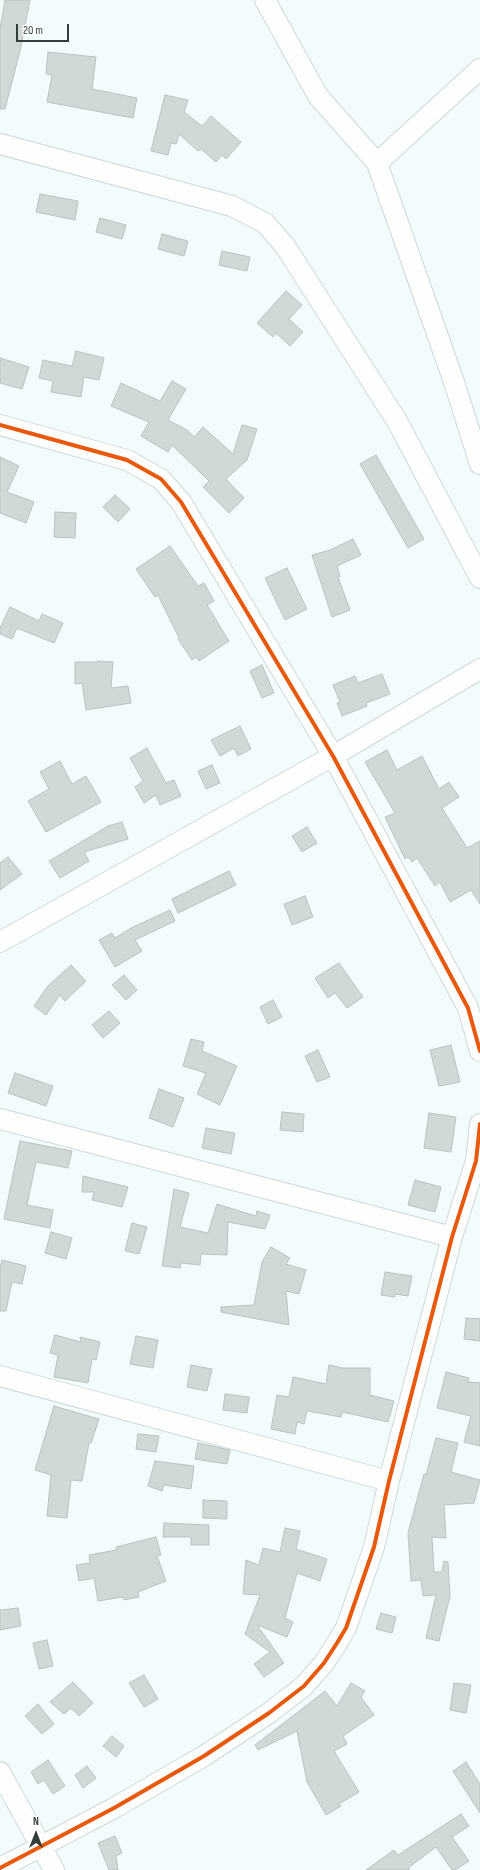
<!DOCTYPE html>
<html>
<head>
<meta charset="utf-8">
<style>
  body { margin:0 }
  #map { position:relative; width:480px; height:1870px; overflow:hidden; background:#f2fcfc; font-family:"Sofia Sans Condensed",sans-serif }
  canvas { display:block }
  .north { position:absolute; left:16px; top:1814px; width:40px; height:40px; -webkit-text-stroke:3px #fff; paint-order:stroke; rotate:0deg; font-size:11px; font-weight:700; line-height:16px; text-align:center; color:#333d3e }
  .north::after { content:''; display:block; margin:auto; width:14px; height:18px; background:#333d3e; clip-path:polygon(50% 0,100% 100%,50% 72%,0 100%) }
  .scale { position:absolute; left:16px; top:24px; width:53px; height:18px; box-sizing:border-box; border:2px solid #333d3e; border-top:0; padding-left:5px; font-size:12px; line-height:14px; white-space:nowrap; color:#333d3e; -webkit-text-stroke:3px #fff; paint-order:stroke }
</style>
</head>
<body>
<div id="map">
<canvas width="480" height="1870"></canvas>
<div class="north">N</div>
<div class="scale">20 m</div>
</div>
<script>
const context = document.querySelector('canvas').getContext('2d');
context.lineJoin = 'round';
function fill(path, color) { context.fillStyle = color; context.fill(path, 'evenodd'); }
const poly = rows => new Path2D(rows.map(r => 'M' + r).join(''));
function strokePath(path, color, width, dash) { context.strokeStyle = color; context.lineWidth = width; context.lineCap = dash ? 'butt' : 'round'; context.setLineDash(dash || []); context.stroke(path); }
const building = poly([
  [5,0,30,0,20,51,5,109,0,109,0,29,5,0],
  [48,52,96,57,92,89,137,98,133,118,47,102,52,75,46,74,48,52],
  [165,95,188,100,184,112,202,126,211,116,241,142,226,159,222,155,216,162,201,149,198,151,179,134,176,144,171,143,168,155,151,151,165,95],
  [40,194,78,201,75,220,36,212,40,194],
  [100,218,126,225,122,239,96,232,100,218],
  [162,234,188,241,184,256,158,249,162,234],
  [222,251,250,257,247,271,219,265,222,251],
  [286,291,302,305,289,319,303,332,290,346,276,333,273,337,257,323,286,291],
  [76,351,104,358,99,380,84,377,81,397,51,392,53,381,39,378,43,360,72,366,76,351],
  [0,358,29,367,22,389,0,383,0,358],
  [172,381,186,389,168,420,187,430,194,437,203,427,233,454,242,425,257,429,247,460,226,479,244,498,229,513,203,487,209,481,172,445,168,452,141,436,149,422,111,406,121,383,160,401,172,381],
  [376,455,424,539,408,548,360,464,376,455],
  [0,457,19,466,7,492,34,502,26,523,0,513,0,457],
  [115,495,130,509,118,522,103,507,115,495],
  [55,512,76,513,75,538,54,537,55,512],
  [353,539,361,555,337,566,340,576,338,577,350,610,332,617,312,555,330,550,353,539],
  [170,546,198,586,204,583,214,601,207,605,229,641,199,661,196,657,192,660,178,639,179,638,158,595,155,597,136,569,170,546],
  [287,568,307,609,285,620,265,578,287,568],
  [10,607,39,621,42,614,63,623,54,643,17,628,12,639,0,634,0,628,10,607],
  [98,661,113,662,111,688,128,686,131,703,86,710,82,683,75,684,75,662,98,662,98,661],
  [262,665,274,693,262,698,250,671,262,665],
  [382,674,390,694,366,703,367,706,342,716,337,703,340,702,333,685,355,676,358,683,382,674],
  [240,726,251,749,238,756,234,748,220,756,211,740,240,726],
  [147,748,166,783,174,780,181,796,160,805,156,795,144,803,135,787,143,781,130,758,147,748],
  [387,750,397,770,422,756,439,789,449,782,459,797,442,808,467,848,480,841,480,904,471,890,450,902,440,882,435,886,417,858,412,862,408,857,405,859,385,817,395,813,365,762,387,750],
  [60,761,72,784,86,776,101,802,46,832,28,801,49,789,40,772,60,761],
  [212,765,220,783,206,789,198,771,212,765],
  [122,822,128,839,84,852,89,861,60,878,49,861,108,826,122,822],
  [307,827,317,843,302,852,292,836,307,827],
  [8,857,22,874,0,890,0,863,8,857],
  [229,871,236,885,178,913,172,899,229,871],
  [305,896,313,917,292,925,284,904,305,896],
  [170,910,175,921,135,940,142,951,115,967,99,940,112,933,115,938,131,928,170,910],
  [339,963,363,997,347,1008,335,993,328,998,315,978,339,963],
  [71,965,86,981,65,1001,60,995,46,1015,34,1006,47,987,71,965],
  [124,975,137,990,126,1000,112,985,124,975],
  [273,1000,282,1017,268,1024,260,1007,273,1000],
  [109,1011,120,1023,103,1038,92,1025,109,1011],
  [191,1039,204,1042,202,1051,237,1066,220,1105,197,1094,206,1073,183,1066,191,1039],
  [451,1045,460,1082,439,1086,430,1050,451,1045],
  [318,1050,330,1077,317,1082,305,1056,318,1050],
  [15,1073,53,1086,46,1106,8,1093,15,1073],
  [159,1089,184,1098,173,1127,149,1118,159,1089],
  [282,1112,304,1114,303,1132,280,1130,282,1112],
  [429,1113,456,1117,451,1152,424,1148,429,1113],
  [206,1128,235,1133,231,1154,202,1148,206,1128],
  [20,1141,72,1151,68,1168,36,1162,27,1205,53,1210,50,1228,4,1219,20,1141],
  [83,1176,128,1187,122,1207,92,1200,94,1192,82,1192,83,1176],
  [415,1180,441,1187,435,1212,408,1205,415,1180],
  [174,1189,189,1193,180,1227,208,1233,217,1204,256,1216,257,1211,270,1215,265,1229,228,1222,227,1255,201,1254,200,1265,181,1263,180,1268,162,1266,174,1189],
  [132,1223,147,1227,139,1254,125,1251,132,1223],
  [51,1232,72,1238,66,1259,45,1253,51,1232],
  [271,1247,290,1258,286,1264,306,1270,299,1294,286,1291,289,1325,221,1312,221,1307,254,1305,262,1262,271,1247],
  [2,1260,26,1266,22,1284,12,1282,6,1311,0,1311,0,1268,2,1260],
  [385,1272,412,1276,408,1296,395,1294,395,1297,381,1295,385,1272],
  [466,1318,480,1319,480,1341,464,1339,466,1318],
  [55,1335,81,1342,80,1337,100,1342,96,1360,92,1359,88,1383,54,1377,58,1355,50,1353,55,1335],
  [136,1336,158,1340,153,1368,130,1364,136,1336],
  [191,1365,212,1369,207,1391,187,1387,191,1365],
  [329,1365,343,1368,370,1368,370,1395,394,1401,388,1422,342,1412,341,1417,307,1411,304,1424,297,1422,295,1434,271,1429,277,1395,289,1397,293,1377,326,1384,329,1365],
  [446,1372,469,1378,468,1382,480,1383,480,1446,464,1442,471,1416,437,1408,446,1372],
  [225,1394,249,1397,247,1413,223,1410,225,1394],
  [54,1406,99,1419,91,1443,89,1443,82,1481,71,1480,67,1518,47,1516,51,1475,35,1470,54,1406],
  [138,1434,159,1436,156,1452,136,1449,138,1434],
  [436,1438,458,1443,451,1472,480,1480,474,1503,444,1505,446,1538,432,1537,434,1572,442,1572,444,1561,448,1562,450,1596,439,1641,426,1638,436,1595,423,1596,421,1580,411,1581,408,1533,424,1474,426,1475,436,1438],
  [198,1443,230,1450,227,1464,195,1459,198,1443],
  [155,1461,194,1466,191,1489,164,1485,162,1491,148,1486,155,1461],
  [203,1500,227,1501,227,1519,203,1518,203,1500],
  [164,1523,209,1525,209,1545,191,1545,191,1537,163,1537,164,1523],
  [285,1528,300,1531,296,1549,327,1559,320,1581,297,1573,285,1618,293,1622,287,1637,257,1625,284,1663,264,1677,254,1664,270,1652,245,1634,260,1595,243,1594,246,1560,259,1565,263,1548,280,1552,285,1528],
  [156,1537,161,1555,157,1556,166,1581,138,1592,139,1597,124,1600,123,1597,98,1601,94,1578,79,1581,76,1565,90,1563,89,1555,116,1550,116,1547,156,1537],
  [18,1608,21,1626,0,1630,0,1610,18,1608],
  [381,1613,396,1617,392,1633,376,1629,381,1613],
  [47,1640,53,1666,39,1669,33,1643,47,1640],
  [144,1675,158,1699,144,1707,129,1683,144,1675],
  [73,1682,93,1703,79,1716,71,1708,64,1714,50,1702,73,1682],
  [351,1683,365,1691,361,1697,374,1715,343,1736,347,1744,334,1751,359,1792,339,1804,341,1806,326,1815,307,1782,297,1731,258,1750,255,1745,325,1691,337,1706,351,1683],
  [454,1683,471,1685,466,1713,450,1710,454,1683],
  [38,1704,54,1724,42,1734,25,1716,38,1704],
  [112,1736,124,1746,116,1757,103,1746,112,1736],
  [48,1760,65,1786,53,1794,44,1780,38,1784,31,1772,48,1760],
  [466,1762,480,1784,480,1813,453,1771,466,1762],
  [87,1766,96,1778,83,1788,75,1775,87,1766],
  [461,1814,469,1826,452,1837,469,1861,455,1870,452,1870,436,1847,408,1868,410,1870,366,1870,394,1850,398,1855,461,1814],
  [115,1836,122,1853,116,1856,118,1870,109,1870,98,1843,115,1836]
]);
fill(building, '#d0d9d8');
strokePath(building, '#b9c2c1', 1);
const minor = poly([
  [265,0,318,96,377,163,454,382,480,464],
  [0,144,232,206,265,223,285,246,397,421,480,578],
  [377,163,480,69],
  [0,425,127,460,161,479,181,502,333,756,468,1008,480,1051],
  [0,942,333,756,480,669],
  [0,1119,452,1237],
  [0,1376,389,1481],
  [0,1772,54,1870],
  [0,1868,114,1808,204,1756,269,1713,304,1686,324,1663,337,1643,346,1628,374,1547,389,1481,452,1237,476,1161,480,1124]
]);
strokePath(minor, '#cfd8d9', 22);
strokePath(minor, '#fdffff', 20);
strokePath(poly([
  [0,425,127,460,161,479,181,502,333,756,468,1008,480,1051],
  [0,1868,114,1808,204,1756,269,1713,304,1686,324,1663,337,1643,346,1628,374,1547,389,1481,452,1237,476,1161,480,1124]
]), '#e8590c', 4);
</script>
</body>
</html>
